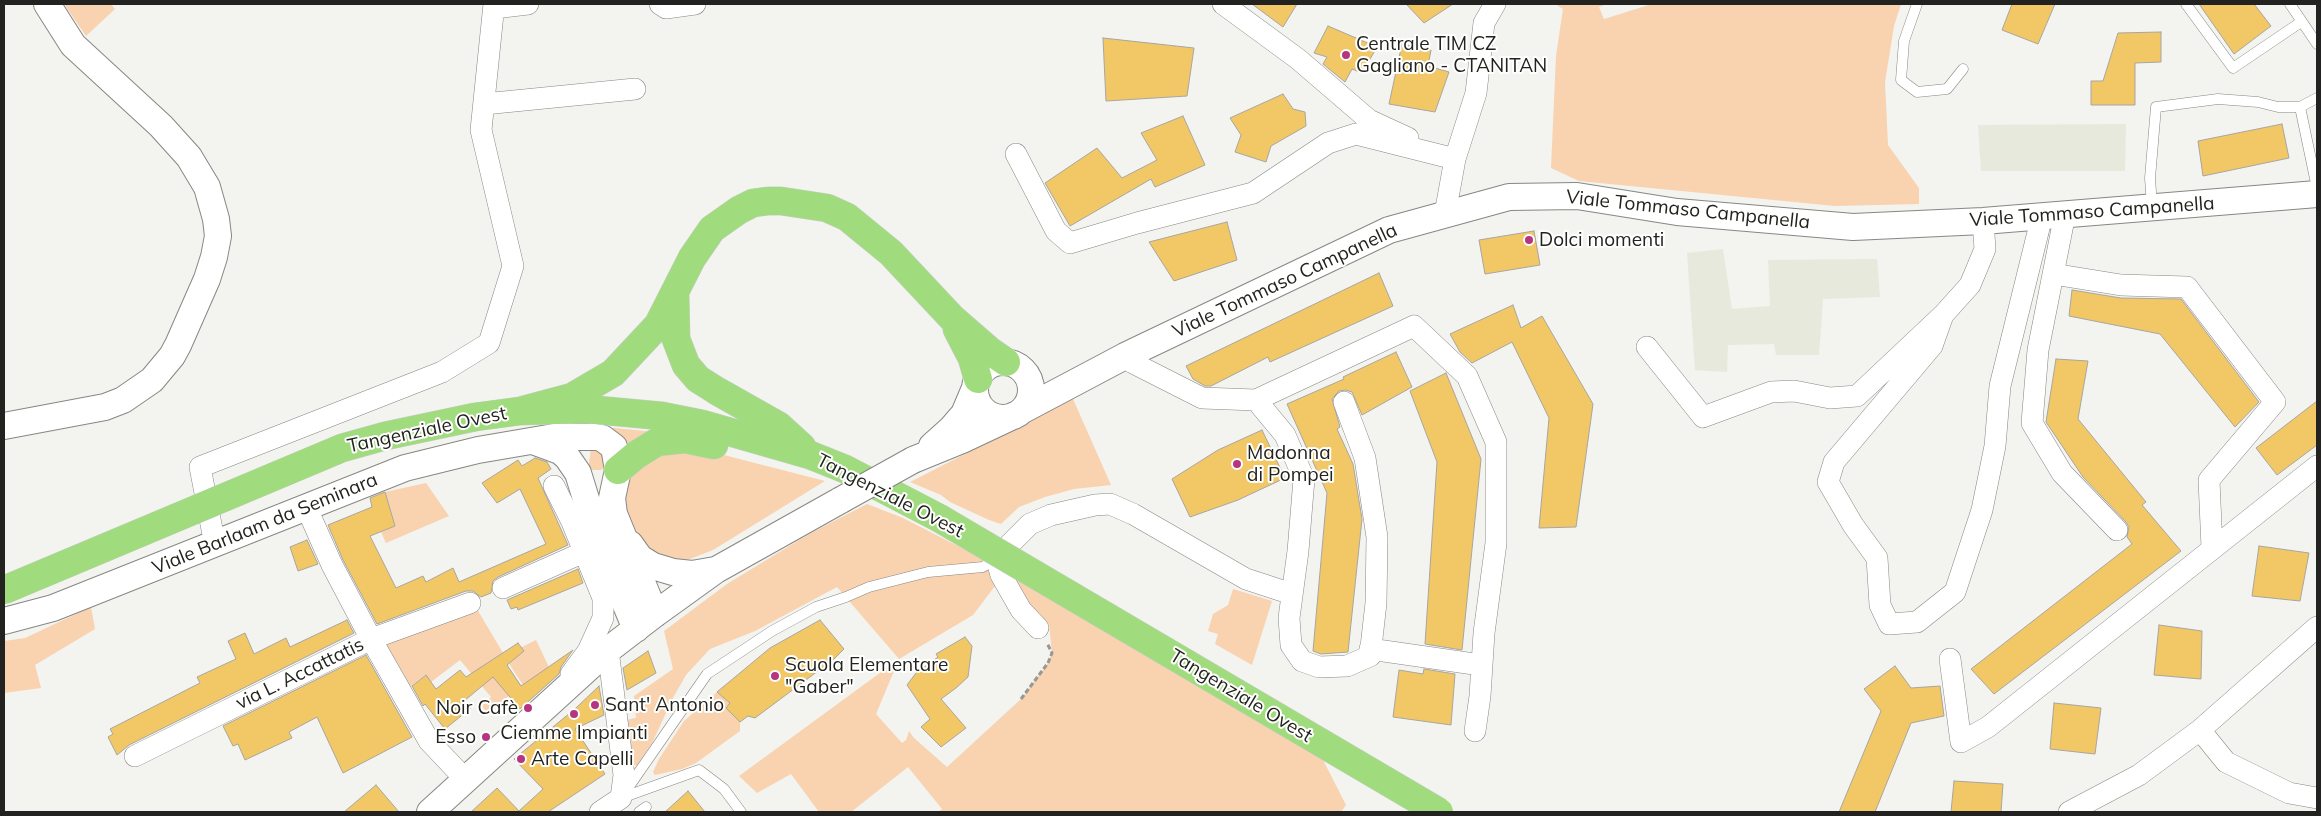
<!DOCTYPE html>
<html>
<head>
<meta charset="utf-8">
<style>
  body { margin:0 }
  #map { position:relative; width:2321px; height:816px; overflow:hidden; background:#f3f3ef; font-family:Mulish,sans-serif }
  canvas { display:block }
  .frame { position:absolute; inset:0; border:5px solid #222220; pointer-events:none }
</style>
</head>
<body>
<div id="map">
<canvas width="2321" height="816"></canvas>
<div class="frame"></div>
</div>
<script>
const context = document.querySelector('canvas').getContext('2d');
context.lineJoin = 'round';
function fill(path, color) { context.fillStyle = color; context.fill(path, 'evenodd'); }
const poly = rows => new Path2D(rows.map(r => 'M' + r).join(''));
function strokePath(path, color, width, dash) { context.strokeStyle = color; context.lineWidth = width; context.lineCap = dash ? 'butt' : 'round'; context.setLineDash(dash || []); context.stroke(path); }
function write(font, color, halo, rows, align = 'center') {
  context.font = font + ' Mulish,sans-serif'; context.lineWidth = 4; context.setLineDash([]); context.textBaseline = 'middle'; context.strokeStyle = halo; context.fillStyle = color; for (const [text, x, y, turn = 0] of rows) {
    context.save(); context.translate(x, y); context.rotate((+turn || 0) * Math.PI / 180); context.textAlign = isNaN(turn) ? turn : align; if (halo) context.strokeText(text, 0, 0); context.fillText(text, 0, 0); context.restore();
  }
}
fill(poly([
  [2126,124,2125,171,1981,171,1978,125],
  [1723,249,1732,309,1770,306,1768,260,1877,259,1880,297,1823,299,1819,355,1776,355,1774,344,1728,345,1727,372,1695,370,1687,253]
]), '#e8e9dd');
fill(poly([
  [64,4,111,4,115,9,86,36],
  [1555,4,1607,4,1599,7,1604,19,1652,4,1901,4,1894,26,1885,82,1888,145,1919,188,1919,204,1835,206,1579,181,1551,168,1556,56,1563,9],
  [1073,399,1111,485,1074,489,1045,497,1019,507,1001,524,989,520,950,502,941,495,910,482],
  [576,427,615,428,655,432,627,450],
  [685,445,825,481,713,550,685,561,646,554,626,528,623,493,629,478,639,464],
  [591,448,603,450,606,466,601,470,588,470],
  [426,483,449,516,386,543,381,532,395,526,385,492],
  [867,504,903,518,993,564,998,582,973,615,899,659,876,714,902,743,906,740,909,731,914,738,947,767,1021,699,1048,663,1052,653,1049,624,1039,618,1016,588,1015,573,1319,752,1346,805,1341,812,938,812,942,809,908,767,851,812,819,812,791,774,757,793,739,776,899,659,837,587,755,631,710,649,686,675,674,696,652,743,637,765,632,766,624,720,636,718,634,696,673,669,664,631,727,584,809,534],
  [1233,589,1272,601,1252,665,1215,644,1218,634,1208,631,1213,614,1228,605],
  [474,604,503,653,487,664,509,696,487,713,482,706,491,697,460,660,431,682,425,675,406,690,380,643],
  [91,607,95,629,35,665,41,688,4,693,4,641,25,638],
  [536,640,549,667,523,685,504,656],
  [717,692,730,703,726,708,740,722,740,731,696,763,682,769,655,775,653,772,659,759,684,721]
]), '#f9d2b0');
const building = poly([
  [1252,4,1297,4,1283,27,1252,4],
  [1406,4,1453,4,1424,23,1406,4],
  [2012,4,2055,4,2038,44,2002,30,2012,4],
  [2199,4,2254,4,2271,26,2234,54,2199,4],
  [1328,26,1377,47,1362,73,1352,69,1345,82,1323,64,1327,57,1314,53,1328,26],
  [2161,32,2161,62,2135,63,2135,105,2091,105,2091,81,2103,81,2118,33,2161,32],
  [1103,38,1194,48,1187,96,1106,101,1103,38],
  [1402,44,1431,50,1428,66,1449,72,1435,112,1389,104,1402,44],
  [1283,94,1293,109,1305,112,1306,126,1271,146,1266,162,1235,152,1241,135,1230,118,1283,94],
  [1183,116,1205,165,1155,187,1151,179,1070,226,1045,183,1097,148,1122,178,1157,160,1141,133,1183,116],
  [2282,124,2289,158,2203,176,2198,141,2282,124],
  [1227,222,1237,260,1174,281,1149,242,1227,222],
  [1534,231,1540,265,1485,274,1479,240,1534,231],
  [1379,273,1393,306,1270,362,1268,357,1211,386,1205,386,1193,379,1186,366,1379,273],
  [2072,290,2121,298,2181,299,2259,402,2235,427,2160,334,2069,316,2072,290],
  [1513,305,1521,328,1542,316,1593,404,1576,527,1539,528,1549,418,1512,342,1472,363,1460,352,1450,334,1513,305],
  [1396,352,1412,387,1362,415,1352,392,1346,390,1339,391,1332,399,1340,427,1337,429,1353,464,1362,519,1348,652,1321,654,1313,651,1327,493,1287,404,1344,379,1343,377,1396,352],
  [2056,359,2088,361,2078,419,2146,502,2142,505,2181,551,1994,694,1971,669,2132,544,2127,537,2129,527,2126,522,2083,477,2046,422,2056,359],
  [1446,373,1481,459,1462,650,1425,644,1437,462,1410,391,1446,373],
  [2317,401,2317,445,2277,475,2256,448,2317,401],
  [1262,430,1285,478,1238,500,1190,517,1172,479,1218,450,1262,430],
  [535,458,547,462,551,469,538,478,568,545,498,577,493,581,491,593,481,597,473,591,466,591,377,624,343,560,328,525,372,507,370,498,385,492,395,526,370,536,396,588,423,576,426,582,453,568,459,582,546,544,520,489,497,503,482,483,518,460,522,466,535,458],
  [307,540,318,564,298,571,290,547,307,540],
  [2259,546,2309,553,2300,601,2252,596,2259,546],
  [578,569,583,583,518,610,517,607,511,609,507,600,578,569],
  [347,620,354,633,129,745,117,755,108,737,113,734,110,729,200,683,197,677,236,659,228,641,245,633,254,654,286,638,290,647,347,620],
  [820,620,844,649,834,659,755,718,748,716,740,722,726,708,730,703,717,692,770,648,820,620],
  [2159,625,2202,631,2201,679,2154,675,2159,625],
  [965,637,972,646,968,677,956,688,941,699,966,728,941,747,921,727,930,719,907,685,916,673,938,657,936,654,965,637],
  [518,643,524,651,507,665,521,686,573,650,561,667,559,674,520,709,493,677,464,701,471,708,445,729,425,704,423,706,412,686,426,675,436,689,460,670,466,677,518,643],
  [648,651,656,673,627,690,623,668,648,651],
  [366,655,412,737,343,773,317,717,289,732,292,738,245,760,238,744,233,746,223,726,366,655],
  [1895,666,1911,688,1940,686,1944,716,1911,723,1875,812,1839,812,1881,711,1864,689,1895,666],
  [1424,669,1455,674,1451,725,1393,717,1399,670,1423,674,1424,669],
  [599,686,604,715,575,729,605,774,548,812,471,812,497,788,519,811,543,789,514,759,576,708,599,686],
  [2054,703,2101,708,2095,754,2050,749,2054,703],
  [1954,781,2003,784,2001,812,1951,812,1954,781],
  [376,785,399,812,344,812,376,785],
  [688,791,705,812,665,812,688,791]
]);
fill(building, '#f2c866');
strokePath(building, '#a7a5a1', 1);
const service = poly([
  [1917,4,1904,41,1901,80,1917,92,1947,89,1963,69],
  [2186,4,2233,68,2301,22],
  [2290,4,2317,44],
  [2300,107,2317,188],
  [2152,206,2150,178,2156,107,2218,99,2258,102,2278,107,2300,107,2317,98],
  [639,812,646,807],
  [741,812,724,789,699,770,621,798,707,674,772,631,816,607,846,597,869,587,928,572,983,567,996,558]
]);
const minor = poly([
  [660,4,666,8,695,4],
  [1223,4,1298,59,1369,120,1408,138],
  [494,8,528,4],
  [484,104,635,89],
  [1016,154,1056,231,1070,243,1137,223,1253,193,1328,143,1356,134,1455,159],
  [1445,214,1455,159,1476,93,1484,23,1495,4],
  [2065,214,2038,350,2032,423,2062,473,2117,530],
  [2053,274,2121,285,2187,287,2275,402,2209,480,2212,548],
  [1943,315,1932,346,1834,462,1828,482,1853,525,1877,558,1880,605,1889,624,1917,622,1955,592,1982,510,1995,446,2000,386,2042,216],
  [1647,347,1703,417,1771,392,1794,391,1830,398,1857,396,1943,315,1970,285,1985,249,1983,221],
  [1125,356,1133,363,1202,398,1256,400,1414,326,1467,376,1496,442,1496,543,1484,633,1480,696,1475,731],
  [1256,400,1285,435,1304,479,1298,551,1289,618,1291,645,1302,661,1319,667,1347,666,1370,656,1376,603,1377,537,1365,458,1344,402],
  [554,486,572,522,603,598,603,618,588,651,571,674],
  [312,520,332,565,371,639,429,741,465,779],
  [215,545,200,467,442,372,489,343,513,266,481,130,494,4],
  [503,588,584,552],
  [1038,628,1021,610,1001,575,996,558,1030,524,1051,515,1095,505,1110,504,1133,514,1246,579,1292,594],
  [1370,649,1481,665],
  [1950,659,1961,742,1988,727,2317,466],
  [2200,730,2226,762,2289,793,2317,798],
  [135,756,371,639,470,603],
  [600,812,621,798,624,775,608,650],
  [2069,812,2139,775,2200,730,2317,627]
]);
const tertiary = poly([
  '975 390a28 28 0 1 1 56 0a28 28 0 1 1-56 0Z',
  [1023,410,1125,356,1389,230,1509,197,1577,196,1677,212,1853,227,1983,221,2317,194],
  [4,426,105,407,123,400,152,380,172,356,178,345,207,279,214,257,218,236,216,219,207,187,189,157,161,126,73,45,47,4],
  [533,441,560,451,567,457,578,473,598,538,636,629],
  [932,446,951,429,964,414,975,388],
  [913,460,962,440,1015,415],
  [630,544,640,558,653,566,673,572,692,574,715,570],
  [4,621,53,608,405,468,478,450,554,437,595,437,602,438,614,447,618,470,612,498,614,514,655,614],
  [430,812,608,650,655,614,716,570,841,500]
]);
const trunk = poly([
  [675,295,676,339,686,365,698,379,717,391,779,426,802,447],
  [957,329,972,358,978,379],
  [520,411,572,397,613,373,658,325,692,258,712,229,739,210,753,203,768,201,781,201,827,208,847,217,891,253,952,318,990,351,1006,362],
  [475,417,520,411,586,409,662,416,702,424,810,455,845,469,939,518],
  [618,470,636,455,657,442,685,439,714,445]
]);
strokePath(service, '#878783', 11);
strokePath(minor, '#878783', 22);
strokePath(tertiary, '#878783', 28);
strokePath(trunk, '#cecece', 29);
strokePath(poly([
  [1021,699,1048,663,1052,653,1047,643]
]), '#989895', 3, [5, 2.5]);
strokePath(service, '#fff', 10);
strokePath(minor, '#fff', 21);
strokePath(tertiary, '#fff', 26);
strokePath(trunk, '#a0db7e', 28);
const tertiaryBridge = poly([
  [841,500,913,460]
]);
const trunkBridge = poly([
  [939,518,1439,812],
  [4,590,342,448,385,436,475,417]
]);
strokePath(tertiaryBridge, '#878783', 28, []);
strokePath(trunkBridge, '#cecece', 29, []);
strokePath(tertiaryBridge, '#fff', 26);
strokePath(trunkBridge, '#a0db7e', 28);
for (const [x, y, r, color] of [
  [1346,55,5,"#b53580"],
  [1529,240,5,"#b53580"],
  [1237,464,5,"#b53580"],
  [775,676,5,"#b53580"],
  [595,705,5,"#b53580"],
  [528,708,5,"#b53580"],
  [574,714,5,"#b53580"],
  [486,737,5,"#b53580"],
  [521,759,5,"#b53580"]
]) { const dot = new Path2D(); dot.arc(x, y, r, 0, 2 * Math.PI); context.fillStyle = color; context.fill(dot); strokePath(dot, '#fffffe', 2); }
write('19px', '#222220', '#fffffe', [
  ["Centrale TIM CZ",1356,44],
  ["Gagliano - CTANITAN",1356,66],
  ["Dolci momenti",1539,240],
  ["Madonna",1247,453],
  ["di Pompei",1247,475],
  ["Scuola Elementare",785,665],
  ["\"Gaber\"",785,687],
  ["Sant' Antonio",605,705],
  ["Noir Cafè",518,708,"right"],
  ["Ciemme Impianti",574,733,"center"],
  ["Esso",476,737,"right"],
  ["Arte Capelli",531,759]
], 'left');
write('19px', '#222220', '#fffffe', [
  ["Viale Tommaso Campanella",1688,210,6],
  ["Viale Tommaso Campanella",2092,212,-4],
  ["Viale Tommaso Campanella",1285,281,-25],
  ["Tangenziale Ovest",427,430,-12],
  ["Tangenziale Ovest",890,496,27],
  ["Viale Barlaam da Seminara",265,524,-22],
  ["via L. Accattatis",300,674,-26],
  ["Tangenziale Ovest",1241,696,31]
]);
</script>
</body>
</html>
